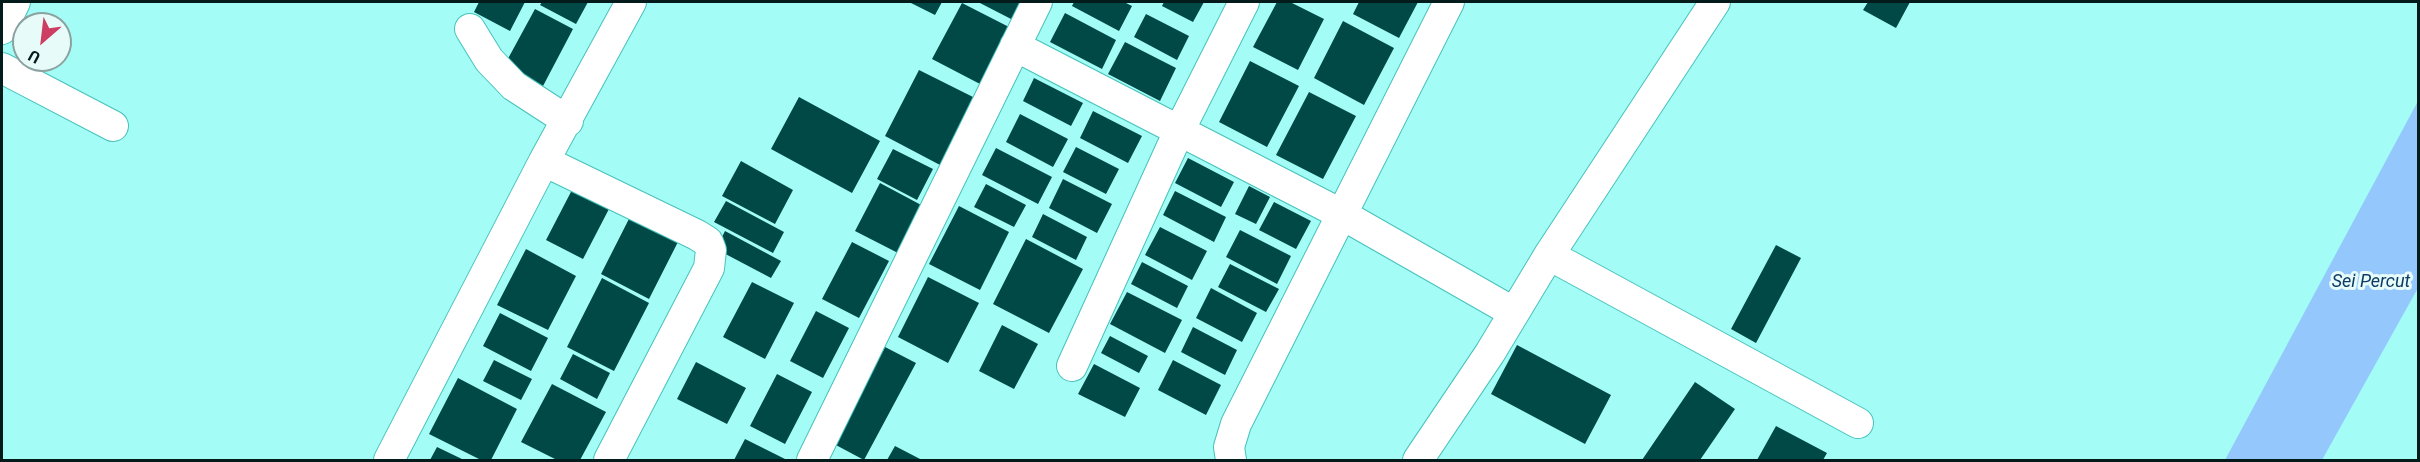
<!DOCTYPE html>
<html>
<head>
<meta charset="utf-8">
<style>
  body { margin:0 }
  #map { position:relative; width:2420px; height:462px; overflow:hidden; background:#a3fcf5; font-family:Roboto,sans-serif }
  canvas { display:block }
  .frame { position:absolute; inset:0; border:3px solid #031c1b; pointer-events:none }
  .north { position:absolute; left:12px; top:12px; width:60px; height:60px; box-sizing:border-box; background:#e7fbf9; border:2px solid #8ca2a0; border-radius:50%; rotate:208deg; font-size:16px; font-weight:700; line-height:24px; text-align:center; color:#031c1b }
  .north::after { content:''; display:block; margin:auto; width:21px; height:27px; background:#cd3e63; clip-path:polygon(50% 0,100% 100%,50% 72%,0 100%) }
</style>
</head>
<body>
<div id="map">
<canvas width="2420" height="462"></canvas>
<div class="frame"></div>
<div class="north">U</div>
</div>
<script>
const context = document.querySelector('canvas').getContext('2d');
context.lineJoin = 'round';
function fill(path, color) { context.fillStyle = color; context.fill(path, 'evenodd'); }
const poly = rows => new Path2D(rows.map(r => 'M' + r).join(''));
function strokePath(path, color, width, dash) { context.strokeStyle = color; context.lineWidth = width; context.lineCap = dash ? 'butt' : 'round'; context.setLineDash(dash || []); context.stroke(path); }
function write(font, color, halo, rows, align = 'center') {
  context.font = font + ' Roboto,sans-serif'; context.lineWidth = 6; context.setLineDash([]); context.textBaseline = 'middle'; context.strokeStyle = halo; context.fillStyle = color; for (const [text, x, y, turn = 0] of rows) {
    context.save(); context.translate(x, y); context.rotate((+turn || 0) * Math.PI / 180); context.textAlign = isNaN(turn) ? turn : align; if (halo) context.strokeText(text, 0, 0); context.fillText(text, 0, 0); context.restore();
  }
}
fill(poly([
  [2418,101,2418,288,2322,460,2225,460]
]), '#94c8fc');
fill(poly([
  [479,2,525,2,510,31,474,12],
  [542,2,588,2,576,24,540,5],
  [909,2,942,2,935,15],
  [978,2,1022,2,1013,20],
  [1074,2,1124,2,1132,6,1119,31,1072,6],
  [1164,2,1204,2,1193,22,1162,6],
  [1277,2,1290,2,1324,19,1298,70,1253,47],
  [1359,2,1418,2,1399,38,1353,14],
  [1868,2,1910,2,1896,28,1863,10],
  [962,3,1009,27,980,84,932,59],
  [535,9,573,29,543,86,504,66],
  [1065,13,1116,40,1102,69,1050,42],
  [1146,14,1189,36,1177,60,1134,37],
  [1343,21,1394,48,1364,105,1314,78],
  [1125,42,1176,68,1160,101,1108,74],
  [1250,61,1299,86,1267,147,1219,122],
  [919,70,975,98,940,165,885,136],
  [1034,78,1083,103,1071,126,1023,101],
  [1309,92,1356,116,1323,179,1276,155],
  [799,97,880,141,852,193,771,149],
  [1093,111,1142,136,1128,163,1080,138],
  [1020,114,1068,139,1053,167,1006,142],
  [1076,147,1119,169,1106,194,1063,172],
  [996,148,1052,177,1038,204,982,175],
  [893,149,933,169,917,200,877,179],
  [1188,158,1234,182,1221,207,1175,183],
  [741,161,793,190,775,224,722,196],
  [1063,179,1112,204,1097,233,1049,208],
  [880,183,923,206,898,253,855,231],
  [986,184,1026,205,1014,227,974,207],
  [1249,186,1270,197,1256,224,1235,214],
  [573,188,610,207,583,259,546,240],
  [1175,191,1226,217,1214,242,1163,215],
  [726,201,784,232,773,253,714,222],
  [1274,202,1311,221,1296,249,1259,230],
  [959,206,1009,232,980,290,929,264],
  [634,209,682,234,649,299,601,274],
  [1043,214,1087,237,1076,260,1032,237],
  [1160,227,1207,251,1192,280,1145,255],
  [1240,230,1291,256,1277,284,1226,257],
  [725,231,781,261,771,278,716,249],
  [1026,239,1083,269,1049,333,993,304],
  [852,242,889,261,859,318,822,299],
  [1776,245,1801,258,1756,343,1731,329],
  [526,249,576,276,548,330,497,305],
  [1142,262,1188,286,1177,308,1131,284],
  [1230,264,1279,289,1266,312,1218,287],
  [928,277,979,303,948,363,898,337],
  [602,278,649,303,614,371,567,347],
  [752,282,794,303,765,359,723,337],
  [1211,288,1257,313,1242,342,1196,318],
  [1127,292,1182,320,1165,353,1110,324],
  [816,311,849,328,823,378,790,361],
  [500,313,548,338,531,371,483,346],
  [1002,325,1038,344,1014,389,979,371],
  [1193,327,1237,350,1225,375,1181,352],
  [1110,336,1148,356,1139,373,1101,353],
  [1517,345,1611,395,1585,444,1491,394],
  [885,347,916,363,864,460,834,444],
  [573,354,610,373,597,399,560,379],
  [494,360,532,379,521,400,483,381],
  [1173,360,1221,385,1206,415,1158,390],
  [696,362,746,388,727,424,677,399],
  [1094,364,1140,388,1125,417,1078,394],
  [777,374,812,392,785,444,750,426],
  [458,378,517,409,491,460,481,460,429,434],
  [1695,382,1735,409,1700,460,1642,460],
  [552,384,606,412,580,460,557,460,521,442],
  [1776,426,1827,453,1823,460,1757,460],
  [745,439,787,460,734,460],
  [895,446,922,460,887,460],
  [437,447,464,460,430,460]
]), '#004946');
const minor = poly([
  [2,29,15,2],
  [470,29,489,60,514,86,568,121],
  [1015,46,1343,215,1513,312],
  [2,68,113,126],
  [544,161,697,235,708,242,711,250,709,268,609,460],
  [1549,255,1858,423],
  [1072,366,1179,131,1244,2],
  [389,460,544,161,631,2],
  [812,460,1037,2],
  [1231,460,1229,447,1236,424,1449,2],
  [1418,460,1490,353,1549,255,1715,2]
]);
strokePath(minor, '#48c2bb', 32);
strokePath(minor, '#fff', 30);
write('italic 18px', '#0c3c65', '#e7fbf9', [
  ["Sei Percut",2371,282]
]);
</script>
</body>
</html>
